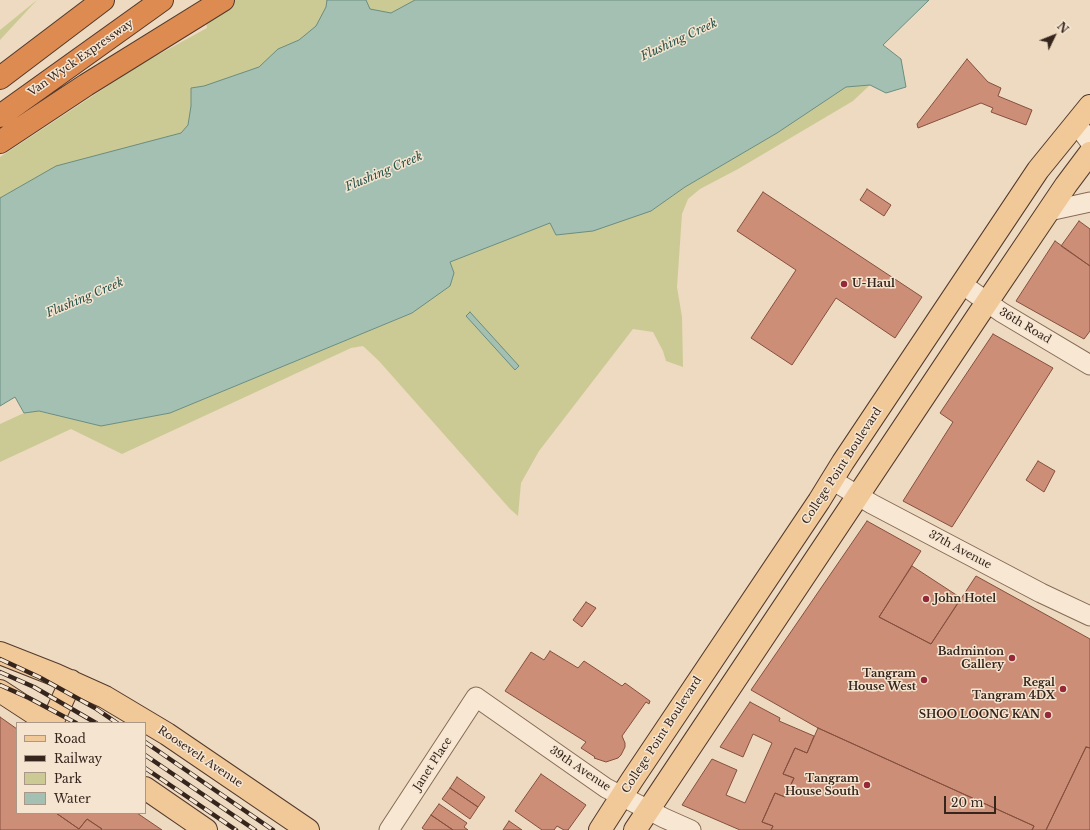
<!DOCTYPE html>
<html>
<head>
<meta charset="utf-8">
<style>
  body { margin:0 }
  #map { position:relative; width:1090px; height:830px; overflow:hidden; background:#eddac0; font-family:"Libre Baskerville",serif }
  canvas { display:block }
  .legend { position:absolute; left:16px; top:722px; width:130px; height:92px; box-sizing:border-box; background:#f5e5d0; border:1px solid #a99888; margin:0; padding:5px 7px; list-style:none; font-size:12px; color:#36251d }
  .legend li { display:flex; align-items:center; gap:8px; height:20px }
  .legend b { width:20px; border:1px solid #a99888 }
  .north { position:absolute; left:1034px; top:16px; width:40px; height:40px; -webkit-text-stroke:3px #f5e5d0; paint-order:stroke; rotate:47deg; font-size:11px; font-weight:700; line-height:16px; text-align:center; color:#36251d }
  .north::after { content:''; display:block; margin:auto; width:14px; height:18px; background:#36251d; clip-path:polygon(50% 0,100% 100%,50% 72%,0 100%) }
  .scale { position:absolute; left:944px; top:796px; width:52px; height:18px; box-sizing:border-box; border:2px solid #36251d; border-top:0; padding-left:5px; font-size:12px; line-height:14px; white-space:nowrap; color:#36251d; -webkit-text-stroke:3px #f5e5d0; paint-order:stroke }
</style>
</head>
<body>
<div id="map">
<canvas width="1090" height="830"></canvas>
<ul class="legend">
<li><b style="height:5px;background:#f1c998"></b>Road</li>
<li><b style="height:5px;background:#36251d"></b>Railway</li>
<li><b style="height:11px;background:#cbca95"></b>Park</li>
<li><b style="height:11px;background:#a3c0b3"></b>Water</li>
</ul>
<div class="north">N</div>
<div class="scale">20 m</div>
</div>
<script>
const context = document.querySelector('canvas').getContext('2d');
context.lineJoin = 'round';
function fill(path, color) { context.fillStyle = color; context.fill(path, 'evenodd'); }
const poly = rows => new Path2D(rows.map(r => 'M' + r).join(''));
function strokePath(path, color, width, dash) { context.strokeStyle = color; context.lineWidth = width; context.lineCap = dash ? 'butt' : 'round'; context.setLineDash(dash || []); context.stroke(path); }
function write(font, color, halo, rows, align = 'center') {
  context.font = font + ' "Libre Baskerville",serif'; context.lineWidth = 3; context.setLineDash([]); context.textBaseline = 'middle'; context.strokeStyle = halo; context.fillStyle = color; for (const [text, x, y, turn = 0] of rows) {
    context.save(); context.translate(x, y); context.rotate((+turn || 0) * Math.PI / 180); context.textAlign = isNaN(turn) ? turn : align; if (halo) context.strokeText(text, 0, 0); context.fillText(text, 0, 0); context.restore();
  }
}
fill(poly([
  [37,0,0,40,0,30],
  [203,0,440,0,209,127,0,220,0,157,141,64,207,28],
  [870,85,853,101,738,169,700,189,688,199,682,214,677,287,682,317,683,367,666,361,663,351,653,332,633,329,539,451,521,483,518,516,510,509,379,361,363,346,351,348,122,454,71,429,0,462,0,424,24,413,38,411,101,426,170,413,412,313,454,273,450,262,551,222,651,211,685,187,777,133,846,87]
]), '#cbca95');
const water = poly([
  [327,0,366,0,370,9,391,13,415,0,929,0,883,45,901,59,906,87,886,93,870,85,846,87,777,133,685,187,651,211,593,231,556,235,550,223,450,262,454,273,450,286,412,313,170,413,101,426,39,411,24,413,15,397,0,406,0,198,56,166,181,133,188,125,191,106,191,88,204,86,259,67,278,49,299,40,316,26,326,7,327,0],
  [470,312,519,366,515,370,466,316,470,312]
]);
fill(water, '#a3c0b3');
strokePath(water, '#6a8d80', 1);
const building = poly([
  [967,59,988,82,1001,88,998,96,1032,110,1026,125,991,112,993,108,981,103,918,128,917,124,967,59],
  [867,189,891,205,884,216,860,200,867,189],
  [763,192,922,297,895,338,836,298,792,365,751,338,796,270,737,231,763,192],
  [1079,221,1090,229,1090,266,1061,246,1079,221],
  [1055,241,1090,266,1090,331,1084,339,1016,301,1055,241],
  [993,334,1053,368,952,527,903,501,953,422,940,413,993,334],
  [1038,461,1055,471,1044,492,1026,480,1038,461],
  [867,521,921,551,879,617,931,644,976,576,1090,639,1090,748,1086,747,1046,830,1032,830,1034,826,818,728,751,690,867,521],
  [912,566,961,598,931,644,879,617,912,566],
  [586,602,596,608,582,627,573,620,586,602],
  [550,651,578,668,584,661,622,686,625,683,650,701,649,704,646,702,622,736,625,743,625,747,621,755,618,758,606,762,594,758,595,757,581,748,586,742,505,691,531,652,544,660,550,651],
  [750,702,780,718,779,721,814,736,807,753,795,748,783,774,794,778,785,797,775,793,762,822,773,826,771,830,740,830,682,805,712,759,737,770,726,795,745,803,772,743,753,734,743,757,720,747,750,702],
  [0,717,17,729,17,813,56,813,79,829,87,819,102,829,101,830,0,830,0,717],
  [818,728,1034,826,1032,830,771,830,773,826,762,822,775,793,785,797,794,778,783,774,795,748,807,753,818,728],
  [1086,747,1090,748,1090,830,1046,830,1086,747],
  [541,774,586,805,568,830,564,830,557,826,554,830,542,830,515,811,541,774],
  [457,777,485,797,478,807,450,788,457,777],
  [450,788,478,807,470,819,442,799,450,788],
  [439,804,467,823,464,827,468,830,453,830,431,815,439,804],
  [56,813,137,813,162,830,101,830,102,829,87,819,79,829,56,813],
  [431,815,453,830,425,830,422,828,431,815],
  [509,821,522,830,503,830,509,821]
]);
fill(building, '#cc8e76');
strokePath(building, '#85503e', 1);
const minor = poly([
  [1076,123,1090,142],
  [1049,211,1090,202],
  [962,284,1001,312,1090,365],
  [832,480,872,504,1041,593,1090,616],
  [389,830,476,697,606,788,664,818,691,830]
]);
const major = poly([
  [0,653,56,675,105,697,167,734,308,830],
  [0,691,49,723],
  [52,723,71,681],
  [145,788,206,830],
  [600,830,632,780,819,501,843,462,1038,170,1090,106],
  [635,830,977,317,1066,185,1090,153]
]);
const highway = poly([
  [0,78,103,0],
  [0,116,162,0],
  [0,142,86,85,223,0]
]);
strokePath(minor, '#866a58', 21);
strokePath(major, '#543a2d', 24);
strokePath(highway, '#543a2d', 24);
strokePath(minor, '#f8e8d3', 19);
strokePath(major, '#f1c998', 22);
strokePath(highway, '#dd8b50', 22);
const rail = poly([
  [0,659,39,677,95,708,117,723],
  [0,672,34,687,96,723],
  [0,685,29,698,76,723],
  [145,742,273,830],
  [145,755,255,830],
  [145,768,236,830]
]);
strokePath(rail, '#36251d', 4.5);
strokePath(rail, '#f5e5d0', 3, [9]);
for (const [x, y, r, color] of [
  [844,284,4,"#952939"],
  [926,599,4,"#952939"],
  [1012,658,4,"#952939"],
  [924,680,4,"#952939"],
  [1063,689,4,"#952939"],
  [1048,715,4,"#952939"],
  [867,785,4,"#952939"]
]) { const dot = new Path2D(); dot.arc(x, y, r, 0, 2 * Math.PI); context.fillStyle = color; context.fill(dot); strokePath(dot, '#f5e5d0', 1.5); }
write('11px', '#36251d', '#f5e5d0', [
  ["Van Wyck Expressway",81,58,-35],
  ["36th Road",1025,326,31],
  ["College Point Boulevard",842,466,-57],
  ["37th Avenue",960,550,28],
  ["College Point Boulevard",662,735,-57],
  ["Roosevelt Avenue",200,757,34],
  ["Janet Place",433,764,-57],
  ["39th Avenue",580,769,34]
]);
write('bold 11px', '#36251d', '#f5e5d0', [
  ["U-Haul",852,284,"left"],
  ["John Hotel",934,599,"left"],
  ["Badminton",1004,652],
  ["Gallery",1004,665],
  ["Tangram",916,674],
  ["House West",916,687],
  ["Regal",1055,683],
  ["Tangram 4DX",1055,696],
  ["SHOO LOONG KAN",1040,715],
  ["Tangram",859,779],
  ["House South",859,792]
], 'right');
write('italic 12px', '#2c564d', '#f5e5d0', [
  ["Flushing Creek",679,40,-25],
  ["Flushing Creek",384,172,-23],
  ["Flushing Creek",85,298,-23]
]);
</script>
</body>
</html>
